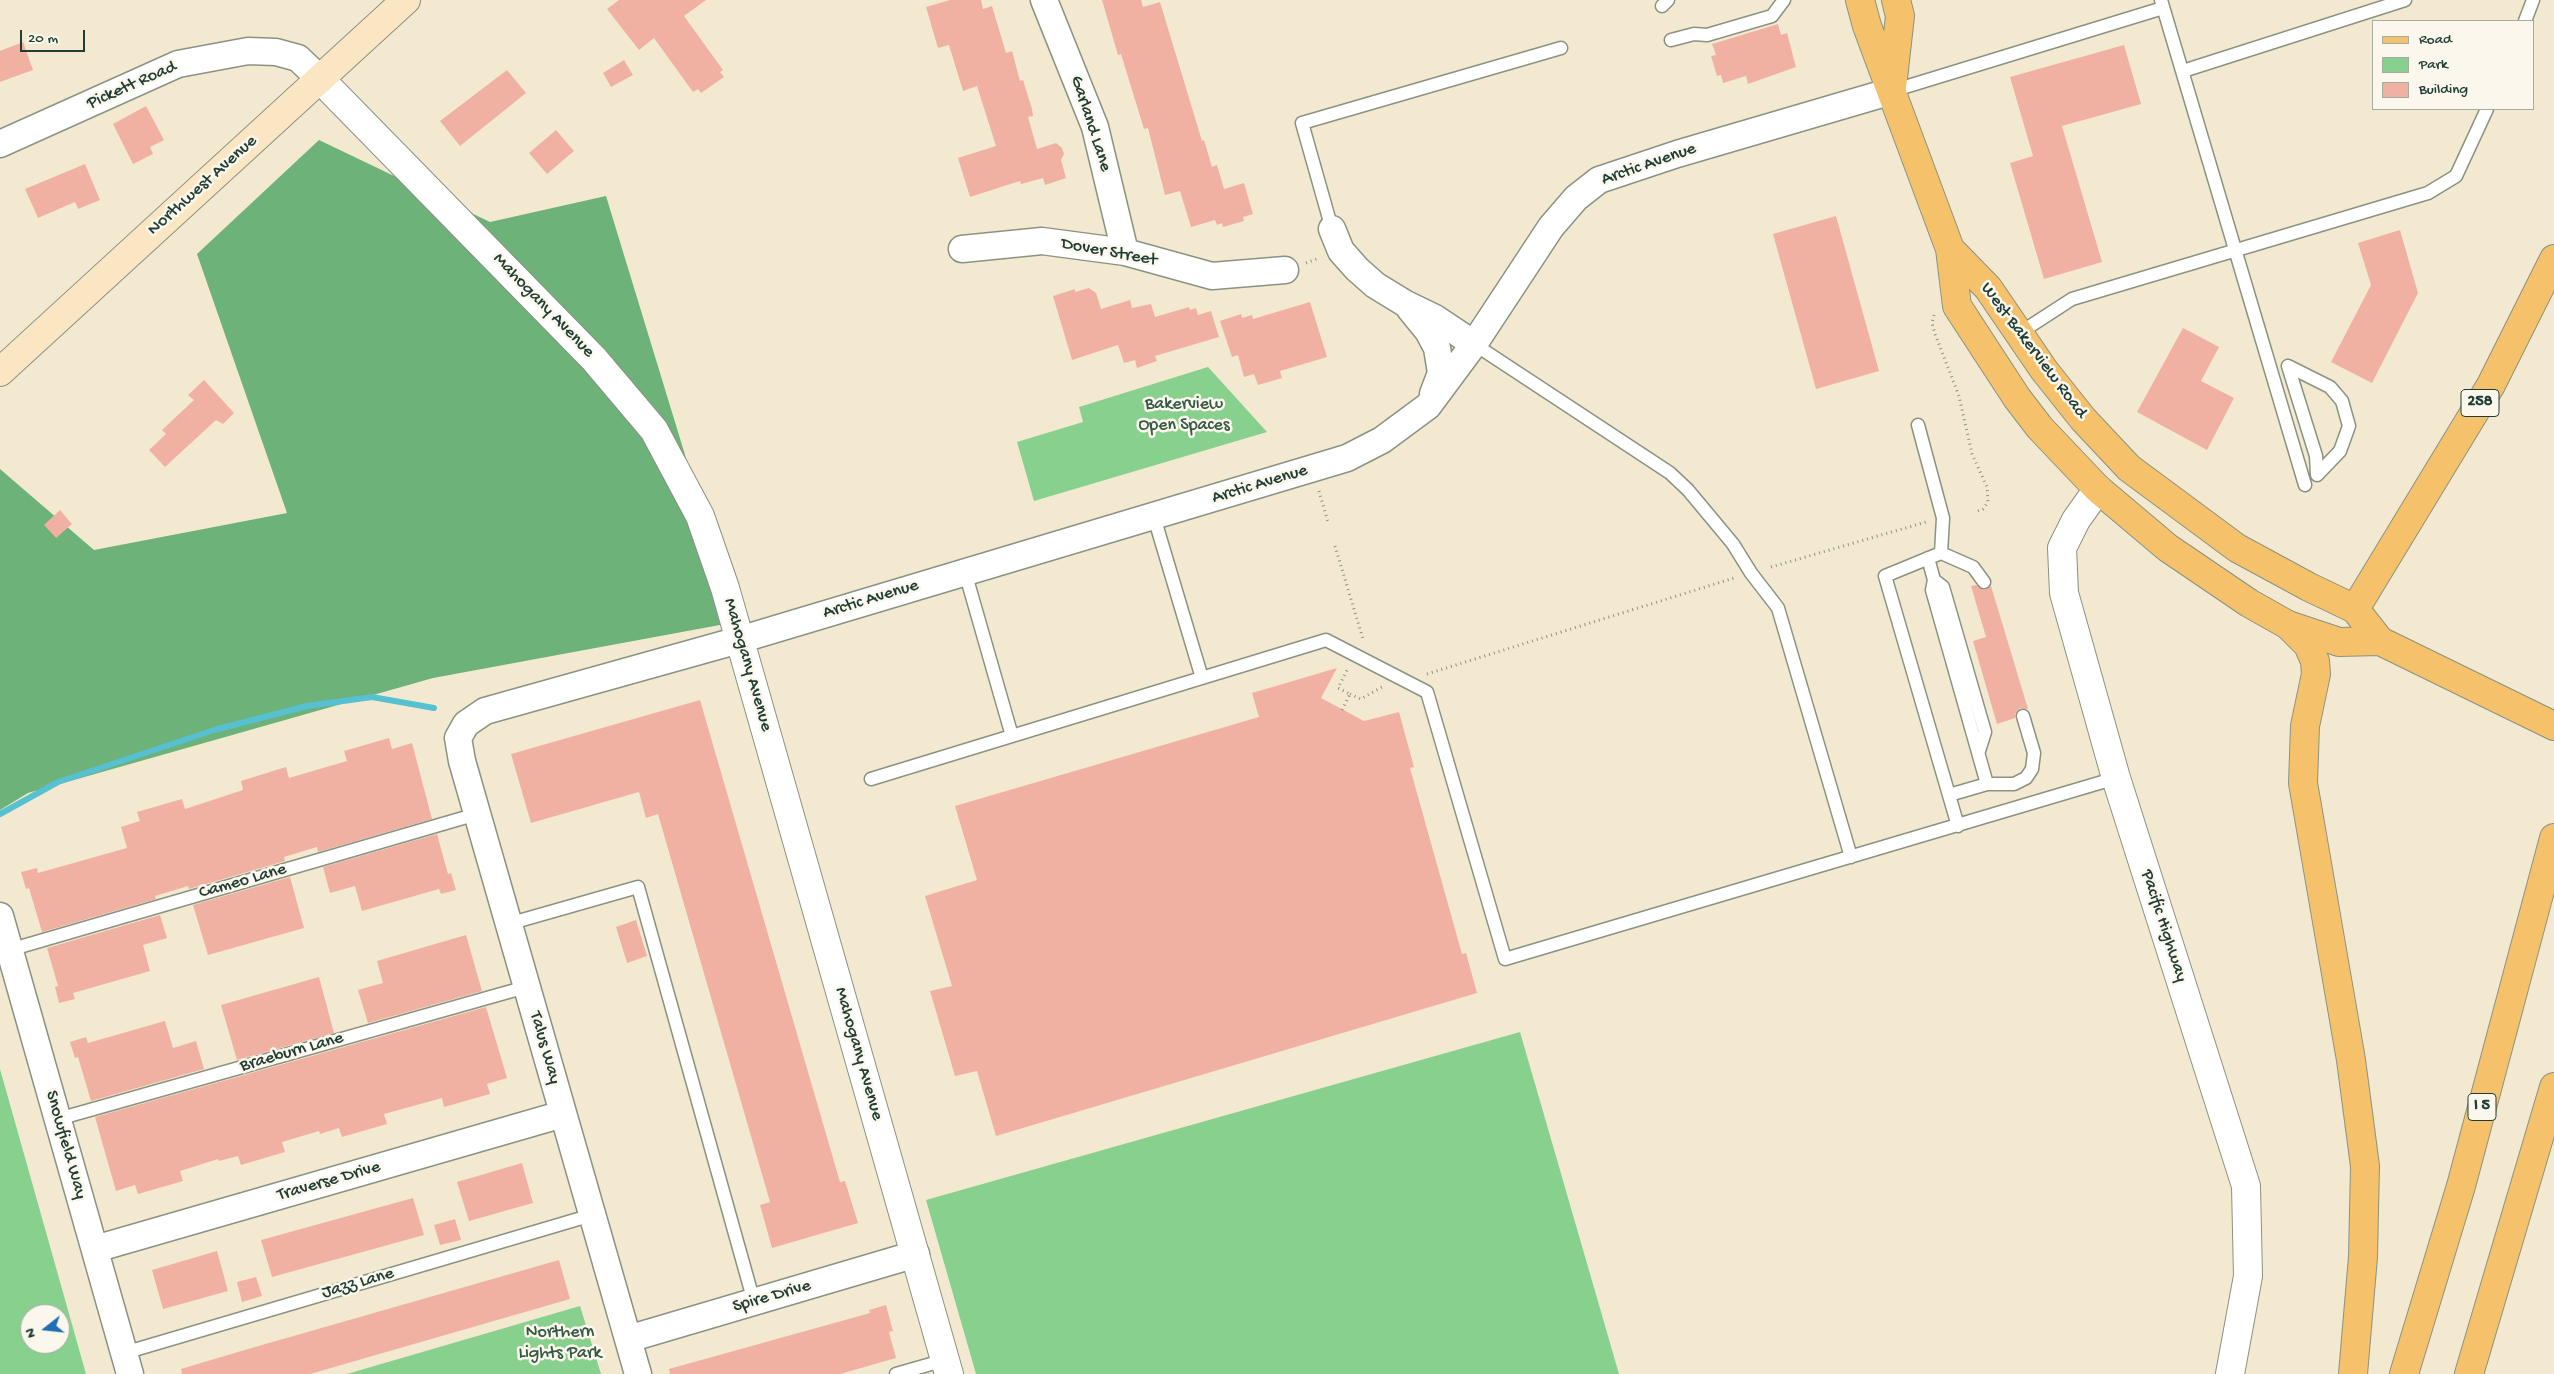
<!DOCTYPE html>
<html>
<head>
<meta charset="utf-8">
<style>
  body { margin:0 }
  #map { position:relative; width:2554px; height:1374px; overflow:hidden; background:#f3e9d0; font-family:"Gochi Hand",sans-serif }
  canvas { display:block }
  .legend { position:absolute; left:2372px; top:20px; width:162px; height:90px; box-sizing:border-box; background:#fbf7ec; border:1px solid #a3ada2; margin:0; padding:6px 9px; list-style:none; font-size:15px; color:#1f3d34 }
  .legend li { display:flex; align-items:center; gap:10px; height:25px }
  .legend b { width:25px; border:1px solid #a3ada2 }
  .north { position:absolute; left:20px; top:1304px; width:50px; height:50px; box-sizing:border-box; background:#fbf7ec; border:1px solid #a3ada2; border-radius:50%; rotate:254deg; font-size:14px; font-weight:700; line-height:20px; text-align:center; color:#1f3d34 }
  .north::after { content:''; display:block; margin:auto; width:18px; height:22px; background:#1f6fb2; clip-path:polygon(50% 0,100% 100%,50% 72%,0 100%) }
  .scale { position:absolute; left:20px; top:30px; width:65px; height:22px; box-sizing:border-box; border:2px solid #1f3d34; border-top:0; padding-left:6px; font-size:15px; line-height:18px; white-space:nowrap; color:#1f3d34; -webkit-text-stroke:4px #fbf7ec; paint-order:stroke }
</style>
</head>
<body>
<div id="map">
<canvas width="2554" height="1374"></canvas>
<ul class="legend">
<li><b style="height:6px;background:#f6c16b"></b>Road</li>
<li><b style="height:14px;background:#87d08d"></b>Park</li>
<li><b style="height:14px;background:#f0b1a3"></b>Building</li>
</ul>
<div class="north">N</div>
<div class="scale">20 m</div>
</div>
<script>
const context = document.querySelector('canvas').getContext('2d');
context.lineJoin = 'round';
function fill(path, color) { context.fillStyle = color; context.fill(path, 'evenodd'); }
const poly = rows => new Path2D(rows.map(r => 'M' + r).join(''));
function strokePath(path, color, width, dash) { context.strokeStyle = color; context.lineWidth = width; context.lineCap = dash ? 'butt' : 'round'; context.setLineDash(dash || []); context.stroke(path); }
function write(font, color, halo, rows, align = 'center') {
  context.font = font + ' "Gochi Hand",sans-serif'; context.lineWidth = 5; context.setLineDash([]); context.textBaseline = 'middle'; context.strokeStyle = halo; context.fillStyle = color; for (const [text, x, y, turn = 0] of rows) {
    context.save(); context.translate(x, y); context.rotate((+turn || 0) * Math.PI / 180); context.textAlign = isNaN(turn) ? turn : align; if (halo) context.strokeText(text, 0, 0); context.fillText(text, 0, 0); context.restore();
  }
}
fill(poly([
  [1208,367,1267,432,1034,501,1017,442,1083,422,1079,407],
  [1520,1032,1619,1374,976,1374,926,1200],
  [0,1069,86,1374,87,1374,0,1374],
  [30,1314,60,1314,60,1344,30,1344],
  [580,1306,601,1374,347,1374]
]), '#87d08d');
fill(poly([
  [319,140,490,222,606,196,736,622,433,678,28,793,0,810,0,469,94,550,287,513,197,254]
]), '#6db278');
strokePath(poly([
  [0,814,58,782,214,730,307,706,372,697,434,708]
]), '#57c1d2', 6);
fill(poly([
  [619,0,706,0,684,16,723,70,720,72,724,77,701,93,698,89,693,92,654,38,639,50,607,9],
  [950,0,981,0,983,9,992,6,1006,53,1012,51,1020,81,1023,80,1032,109,1033,116,1028,117,1037,149,1056,143,1062,148,1064,154,1061,160,1066,178,1045,185,1043,178,1021,184,1020,181,970,197,958,158,996,146,977,86,963,91,949,45,938,48,926,7],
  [1102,0,1141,0,1143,7,1160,2,1202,141,1204,140,1212,167,1217,165,1224,189,1244,183,1253,214,1243,217,1244,221,1223,227,1222,223,1217,225,1215,220,1191,227,1180,191,1165,195,1148,128,1144,129,1121,54,1118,55],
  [1778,24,1781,35,1787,33,1796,67,1748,84,1746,76,1723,83,1721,75,1717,76,1711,56,1716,55,1712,44],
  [23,42,33,70,0,82,0,51],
  [2124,45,2141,104,2062,126,2102,262,2044,279,2010,163,2033,156,2010,77],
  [624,60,633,75,611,87,603,73],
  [507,70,526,93,460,146,440,121],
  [146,106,164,140,150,147,153,154,133,164,113,124],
  [556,130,574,151,547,174,529,153],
  [85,164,100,200,78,209,75,202,38,218,25,189],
  [1836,216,1879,371,1816,389,1773,234],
  [2400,230,2418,293,2372,383,2331,362,2371,285,2358,243],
  [1089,288,1096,293,1101,309,1130,300,1132,308,1151,304,1155,317,1189,307,1190,310,1196,308,1198,315,1211,311,1219,337,1155,356,1157,361,1137,368,1135,360,1124,363,1118,345,1072,360,1053,296,1075,289,1075,292],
  [1310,302,1327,357,1280,371,1282,378,1258,385,1254,374,1244,377,1238,355,1232,357,1220,321,1241,314,1242,318,1252,315,1253,319],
  [2183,328,2219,347,2201,381,2234,398,2207,450,2137,412],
  [204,380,234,413,223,424,216,420,165,467,149,450,166,434,162,430,194,400,188,395],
  [60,510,72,524,56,538,44,525],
  [1976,585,1984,590,1991,586,2028,709,2020,708,2015,714,2015,718,1997,724,1973,641,1986,637,1971,586],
  [1337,668,1321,698,1364,721,1399,712,1414,767,1410,768,1462,954,1466,953,1477,993,996,1136,977,1071,955,1076,930,991,952,986,925,896,977,880,955,806,1259,717,1252,693],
  [700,700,840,1182,845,1181,858,1223,772,1248,760,1205,770,1202,658,814,646,818,639,792,531,823,511,754],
  [389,738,392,749,412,743,432,819,318,852,317,847,284,857,285,861,189,889,188,886,155,896,156,899,42,932,29,888,26,889,21,872,37,868,38,873,127,848,121,827,140,821,137,812,182,799,185,809,243,790,241,781,286,767,289,778,347,761,344,751],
  [437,834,448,874,451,873,456,890,441,894,439,889,362,911,355,886,330,893,323,867],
  [290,877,304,928,208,955,193,905],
  [160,915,167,938,143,945,150,971,73,993,75,999,59,1003,55,987,58,986,47,948],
  [636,920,647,956,627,963,616,927],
  [466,935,482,991,368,1023,358,990,383,983,377,961],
  [319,977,334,1033,237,1060,221,1005],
  [486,1007,507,1078,487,1084,490,1094,444,1107,442,1098,384,1114,387,1124,342,1137,339,1128,320,1134,319,1131,282,1142,285,1152,241,1165,238,1156,219,1161,218,1159,180,1171,183,1181,138,1194,135,1185,116,1191,95,1117],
  [165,1021,173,1048,196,1041,204,1069,91,1101,78,1057,75,1058,70,1042,86,1037,88,1043],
  [522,1163,533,1203,469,1221,457,1182],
  [413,1198,424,1235,272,1277,261,1240],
  [455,1219,461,1240,440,1245,434,1225],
  [217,1251,228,1291,163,1309,152,1270],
  [559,1260,570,1299,310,1374,182,1374,181,1369,248,1349],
  [256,1277,262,1296,242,1302,237,1282],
  [886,1305,893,1331,889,1332,896,1358,840,1374,670,1374,669,1369,870,1313,869,1310]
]), '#f0b1a3');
const service = poly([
  [2161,0,2305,485],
  [1662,6,1668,0],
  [2525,21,2533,0],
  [1671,40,1694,34,1707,35,1772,16,1784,0],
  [2183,71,2405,0],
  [1892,91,2163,8],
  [1332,229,1302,123,1561,48],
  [2018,334,2072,299,2428,193,2456,176,2487,109],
  [1474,344,1670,473,1688,490,1733,544,1751,573,1778,608,1851,857],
  [2288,366,2330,387,2342,401,2349,426,2340,451,2317,475,2316,456,2288,366],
  [1918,425,1943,518,1941,553,1885,576,1958,826],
  [1154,517,1202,678],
  [1941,553,1973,567,1984,582],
  [1928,558,1934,580,1932,590,1987,784,2014,784,2026,778,2032,769,2034,753,2023,716],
  [965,572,1012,736],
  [1934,580,1943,587,1985,732,1979,751],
  [871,779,1326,640,1427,692,1505,959,2116,778],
  [1949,795,1987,784],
  [508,924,638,887,754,1302],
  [9,950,477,814],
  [58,1119,526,987],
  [124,1353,592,1215],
  [896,1374,945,1360]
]);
const minor = poly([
  [1044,0,1095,127,1125,252],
  [0,144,178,64,248,51,276,52,298,58,320,79],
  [1332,229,1341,251,1357,269,1375,285,1406,304,1435,318,1474,344],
  [962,249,1042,241,1125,252,1212,276,1285,270],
  [1410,309,1428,331,1437,348,1441,373,1433,394],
  [0,916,130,1374],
  [95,1249,563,1114],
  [628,1339,916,1254],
  [638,1374,462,761,458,738,466,724,485,711,739,640,1347,458,1382,440,1428,406,1474,344,1551,227,1576,198,1599,180,1677,154,1892,91]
]);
const tertiary = poly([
  [320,79,594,359,654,430,700,516,725,588,949,1374],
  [2098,489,2076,520,2062,548,2064,593,2116,778,2246,1186,2248,1276,2230,1374]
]);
const secondary = poly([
  [0,372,406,0]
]);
const primary = poly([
  [1860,0,1867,26,1950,249,1957,306,2017,398,2040,428,2098,489,2168,548,2249,603,2288,625,2339,642,2380,641],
  [1892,87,1900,16,1896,0],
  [1950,249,1988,288,2044,370,2083,419,2129,468,2237,548,2309,587,2355,609,2380,641,2554,726]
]);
const motorway = poly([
  [2355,609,2491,385,2554,259],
  [2288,625,2308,645,2315,661,2316,674,2305,726,2303,783,2351,1060,2365,1166,2363,1257,2353,1374],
  [2404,1374,2461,1186,2554,838],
  [2469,1374,2554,1087]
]);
strokePath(service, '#899382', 15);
strokePath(minor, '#899382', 29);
strokePath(tertiary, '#899382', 30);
strokePath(secondary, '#899382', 30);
strokePath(primary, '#899382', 30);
strokePath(motorway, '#899382', 30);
strokePath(poly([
  [1306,263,1319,258],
  [1934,315,1932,323,1935,334,1959,396,1972,454,1987,487,1988,502,1983,509,1975,512],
  [1319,491,1328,522],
  [1335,546,1363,639],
  [1771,567,1926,522],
  [1427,674,1734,578],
  [1350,694,1361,699,1382,687],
  [1342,710,1350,694,1338,688,1347,670]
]), '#899382', 3, [1, 4]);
strokePath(service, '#fff', 12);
strokePath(minor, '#fff', 26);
strokePath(tertiary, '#fff', 28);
strokePath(secondary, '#fbe6c4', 28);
strokePath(primary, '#f6c16b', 28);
strokePath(motorway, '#f6c16b', 28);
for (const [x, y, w] of [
  [2480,403,38],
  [2482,1107,28]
]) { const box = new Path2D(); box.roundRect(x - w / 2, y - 13.5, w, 27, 4); context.fillStyle = '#fbf7ec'; context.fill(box); strokePath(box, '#1f3d34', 1); }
write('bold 16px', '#1f3d34', null, [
  ["258",2480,403],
  ["I 5",2482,1107]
]);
write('18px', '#1f3d34', '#fbf7ec', [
  ["Pickett Road",132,86,-24],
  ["Garland Lane",1090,124,72],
  ["Arctic Avenue",1649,165,-19],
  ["Northwest Avenue",203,186,-42],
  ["Dover Street",1109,253,10],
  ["Mahogany Avenue",543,306,46],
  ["West Bakerview Road",2033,351,53],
  ["Arctic Avenue",1260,485,-17],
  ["Arctic Avenue",871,600,-17],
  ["Mahogany Avenue",747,665,74],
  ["Cameo Lane",243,882,-16],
  ["Pacific Highway",2163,926,72],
  ["Talus Way",544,1048,74],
  ["Braeburn Lane",292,1053,-16],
  ["Mahogany Avenue",858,1054,74],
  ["Snowfield Way",65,1145,74],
  ["Traverse Drive",329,1182,-16],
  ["Jazz Lane",358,1284,-16],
  ["Spire Drive",772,1297,-16]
]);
write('18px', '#345a46', '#fbf7ec', [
  ["Bakerview",1184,405],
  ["Open Spaces",1184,426],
  ["Northern",560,1333],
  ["Lights Park",560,1354]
]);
</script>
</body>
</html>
